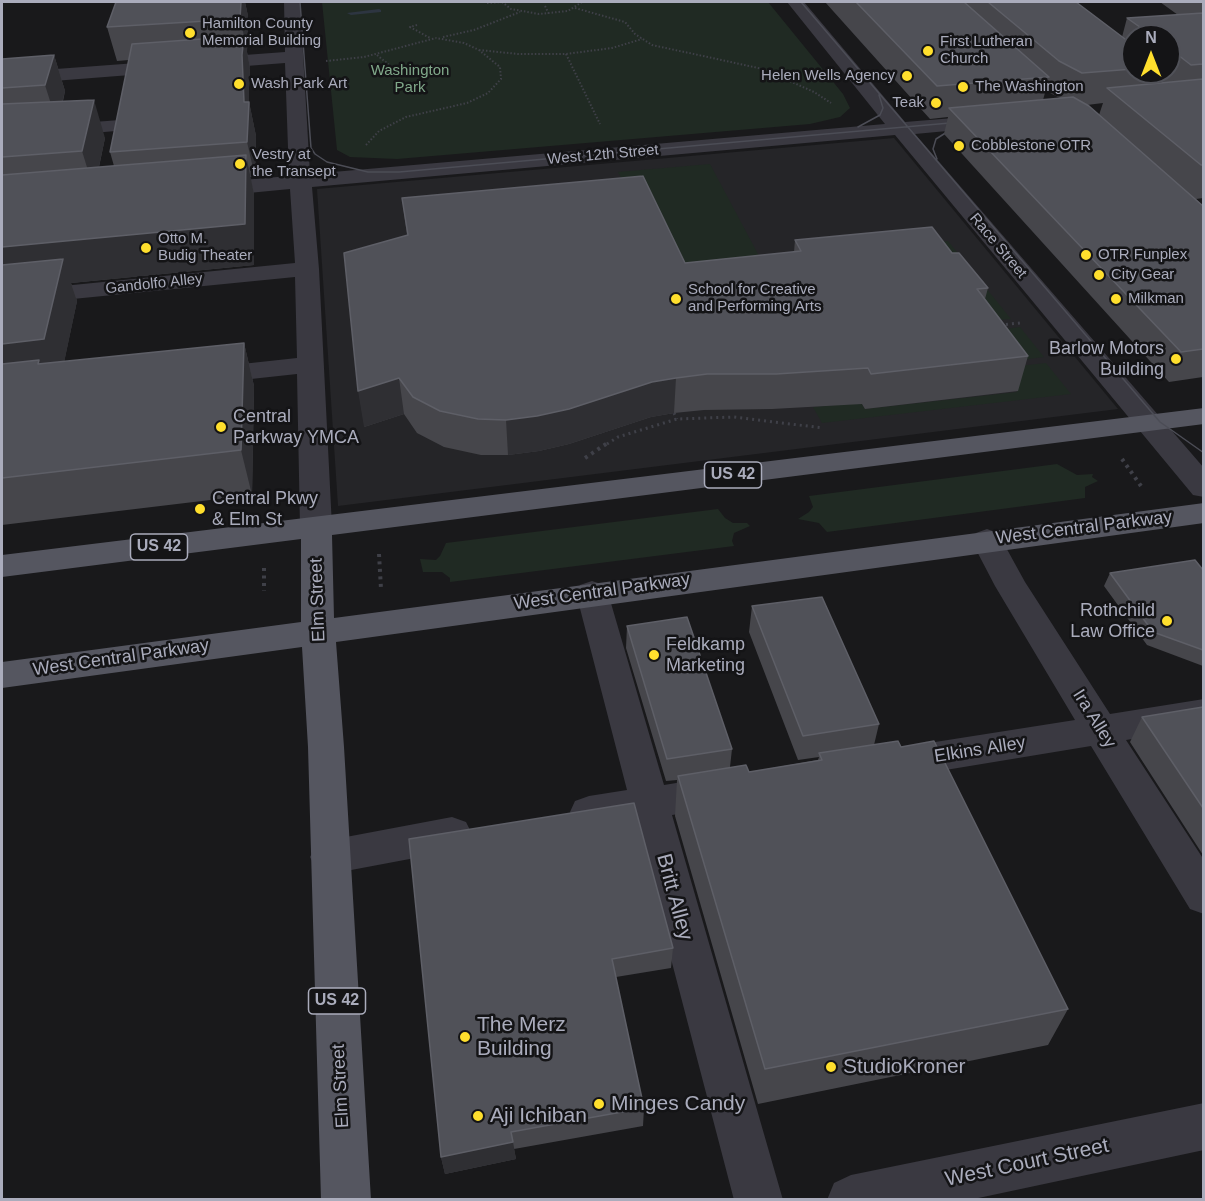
<!DOCTYPE html>
<html>
<head>
<meta charset="utf-8">
<style>
  body { margin:0 }
  #map { position:relative; width:1205px; height:1201px; overflow:hidden; background:#19191b; font-family:Helvetica,sans-serif }
  canvas { display:block }
  .frame { position:absolute; inset:0; border:3px solid #aaacbc; pointer-events:none }
  .north { position:absolute; left:1121px; top:24px; width:60px; height:60px; box-sizing:border-box; background:#141416; border:2px solid #505158; border-radius:50%; rotate:0deg; font-size:16px; font-weight:700; line-height:24px; text-align:center; color:#aaacbc }
  .north::after { content:''; display:block; margin:auto; width:21px; height:27px; background:#ffdf2d; clip-path:polygon(50% 0,100% 100%,50% 72%,0 100%) }
</style>
</head>
<body>
<div id="map">
<canvas width="1205" height="1201"></canvas>
<div class="frame"></div>
<div class="north">N</div>
</div>
<script>
const context = document.querySelector('canvas').getContext('2d');
context.lineJoin = 'round';
function fill(path, color) { context.fillStyle = color; context.fill(path, 'evenodd'); }
const poly = rows => new Path2D(rows.map(r => 'M' + r).join(''));
function strokePath(path, color, width, dash) { context.strokeStyle = color; context.lineWidth = width; context.lineCap = dash ? 'butt' : 'round'; context.setLineDash(dash || []); context.stroke(path); }
function write(font, color, halo, rows, align = 'center') {
  context.font = font + ' Helvetica,sans-serif'; context.lineWidth = 5; context.setLineDash([]); context.textBaseline = 'middle'; context.strokeStyle = halo; context.fillStyle = color; for (const [text, x, y, turn = 0] of rows) {
    context.save(); context.translate(x, y); context.rotate((+turn || 0) * Math.PI / 180); context.textAlign = isNaN(turn) ? turn : align; if (halo) context.strokeText(text, 0, 0); context.fillText(text, 0, 0); context.restore();
  }
}
fill(poly([
  [894,138,1118,409,338,506,317,189]
]), '#252528');
fill(poly([
  [322,2,768,2,843,94,850,108,840,117,810,124,397,159,350,157,337,150],
  [710,164,759,256,770,259,948,241,1011,319,979,322,684,297,618,172],
  [1020,327,1044,357,1014,361,997,330],
  [1046,363,1071,394,822,423,813,407,861,403,865,409,1017,392,1001,368],
  [1057,464,1077,475,1093,474,1092,477,1098,481,1085,487,1085,498,827,532,819,523,798,519,809,512,813,507,809,496],
  [718,509,725,518,733,523,747,523,750,526,734,533,732,541,734,546,450,582,450,578,442,572,423,572,420,559,436,560,440,556,446,543]
]), '#202a23');
fill(poly([
  [379,9,381,10,381,12,351,15,347,13,379,9]
]), '#2d3541');
strokePath(poly([
  [502,2,511,9,539,14,568,11,582,2],
  [487,3,502,2],
  [545,6,549,14],
  [575,8,625,22,635,34,652,45,763,69,814,92,831,103],
  [417,25,410,27,430,38],
  [443,37,474,30,520,12],
  [479,50,518,54,566,54,612,48,642,39],
  [566,54,600,124],
  [377,55,393,68],
  [326,61,364,57,436,38],
  [366,145,379,131,406,117,467,103,488,93,501,79,500,67,479,50,464,43,436,38]
]), '#3f4048', 2, [1.5, 2]);
strokePath(poly([
  [1000,325,1020,323],
  [674,413,677,419],
  [607,444,618,437,677,419,734,417,823,428]
]), '#3f4048', 3, [2, 4]);
strokePath(poly([
  [585,458,609,442],
  [1122,459,1141,486],
  [379,554,381,589],
  [264,568,264,591]
]), '#3f4048', 4, [3, 4.5]);
fill(poly([
  [284,2,300,2,310,174,885,124,787,2,804,2,905,122,990,115,997,117,1000,121,997,125,990,127,915,134,1204,468,1204,497,1193,495,895,135,312,187,319,269,332,527,327,534,316,537,305,534,300,527,297,374,205,384,195,382,192,376,195,370,205,368,297,358,295,277,2,306,2,292,295,263,290,189,207,197,199,195,196,190,199,185,207,183,289,176,285,63,2,85,2,73,285,52,284,2],
  [120,120,127,122,130,126,127,130,2,141,2,129,120,120],
  [987,529,998,533,1025,582,1110,714,1204,699,1204,727,1126,740,1204,860,1204,914,1190,909,1091,746,897,778,884,774,878,763,884,752,897,748,1075,720,995,586,971,540,976,533,987,529],
  [592,581,604,585,608,593,664,785,719,776,732,781,738,792,732,803,719,808,672,815,783,1200,734,1200,635,821,589,828,575,823,570,812,575,801,589,796,627,790,576,593,580,585,592,581],
  [452,817,466,822,472,834,466,846,452,851,330,874,316,869,310,857,316,845,330,840,452,817],
  [1204,1103,1204,1150,969,1200,827,1200,834,1183,851,1175,1204,1103]
]), '#3a3941');
fill(poly([
  [1204,408,1204,424,332,535,334,618,1204,503,1204,523,336,642,344,747,371,1200,321,1200,308,747,302,647,2,688,2,662,301,622,301,539,2,577,2,555,1204,408]
]), '#555660');
strokePath(poly([
  [300,2,311,148,315,154,327,162,368,172,399,172,961,122],
  [801,2,1160,422,1204,453],
  [858,127,880,115,883,108,879,95],
  [937,159,933,149,936,139,958,125]
]), '#4c4d56', 1.5);
fill(poly([
  [116,2,245,2,248,16,247,52,250,68,249,88,249,102,256,136,255,177,250,177,254,194,254,265,71,283,77,301,64,362,244,343,254,386,252,495,2,525,2,59,54,55,65,91,63,101,105,138,99,167,114,166,110,152,129,60,117,61,107,27],
  [825,2,1076,2,1122,37,1127,18,1178,15,1160,2,1203,2,1203,198,1196,199,1203,206,1203,377,1169,382,944,134,948,117,930,119],
  [1133,36,1169,36,1169,72,1133,72],
  [1159,80,1163,83,1157,84],
  [1046,89,1050,93,1060,98,1043,100],
  [1103,103,1099,115,1087,105],
  [402,198,685,263,794,252,795,240,952,253,988,288,985,299,1028,356,1018,391,865,409,862,404,772,409,704,410,674,413,651,417,569,444,539,451,508,455,481,455,444,447,417,433,404,414,364,427,407,235],
  [1203,570,1203,666,1147,645,1104,586,1110,573],
  [752,606,879,724,874,745,901,747,1068,1009,1048,1045,758,1104,675,816,677,780,666,781,626,648,627,626,732,749,730,767,749,772,818,760,819,757,798,760,749,632],
  [1203,707,1203,855,1130,742,1142,717],
  [409,839,673,948,671,968,616,977,644,1108,643,1126,514,1149,516,1159,445,1174,441,1157]
]), '#46464b');
fill(poly([
  [241,2,245,2,248,16,247,52,250,68,249,88,249,104,249,102,256,136,255,177,247,142,244,102,242,55,244,36,240,19],
  [54,55,65,91,57,123,45,85],
  [94,100,105,138,94,190,82,151],
  [246,155,254,194,254,265,71,283,77,301,60,382,2,391,2,247],
  [244,343,254,386,252,495,241,450],
  [399,378,404,414,364,427,358,391],
  [676,378,674,413,651,417,569,444,539,451,508,455,506,420,652,382],
  [513,1142,516,1159,445,1174,441,1157]
]), '#2f2f33');
const building = poly([
  [116,2,241,2,240,19,107,27,116,2],
  [856,2,964,2,1049,77,937,86,856,2],
  [988,2,1076,2,1133,45,1133,69,1082,73,1059,61,988,2],
  [1203,13,1203,64,1191,65,1169,48,1169,36,1144,36,1144,30,1127,18,1203,13],
  [244,36,242,55,244,102,249,102,247,142,110,152,132,44,244,36],
  [54,55,45,85,2,88,2,59,54,55],
  [1203,79,1203,165,1201,165,1107,88,1203,79],
  [1073,97,1089,106,1203,206,1203,349,1181,352,949,108,1073,97],
  [94,100,82,151,2,157,2,104,94,100],
  [246,155,245,224,2,247,2,175,246,155],
  [643,176,685,263,801,251,795,240,932,227,952,253,959,253,988,288,977,289,1028,356,871,374,868,368,776,374,707,374,676,378,652,382,569,409,537,416,506,420,478,419,440,411,413,397,399,378,358,391,344,253,408,235,402,198,643,176],
  [63,259,44,339,2,344,2,265,63,259],
  [244,343,241,450,2,478,2,364,39,360,38,364,244,343],
  [1195,560,1203,570,1203,650,1153,632,1110,573,1195,560],
  [822,597,879,724,803,736,752,606,822,597],
  [687,617,732,749,667,759,627,626,687,617],
  [1203,707,1203,808,1142,717,1203,707],
  [898,741,901,747,934,741,1068,1009,765,1069,678,776,746,765,749,772,822,760,819,753,898,741],
  [634,803,673,948,612,959,644,1108,511,1132,513,1142,441,1157,409,839,634,803]
]);
fill(building, '#505158');
strokePath(building, '#5e5f67', 1.5);
for (const [x, y, r, color] of [
  [190,33,6,"#ffdf2d"],
  [928,51,6,"#ffdf2d"],
  [907,76,6,"#ffdf2d"],
  [239,84,6,"#ffdf2d"],
  [963,87,6,"#ffdf2d"],
  [936,103,6,"#ffdf2d"],
  [959,146,6,"#ffdf2d"],
  [240,164,6,"#ffdf2d"],
  [146,248,6,"#ffdf2d"],
  [1086,255,6,"#ffdf2d"],
  [1099,275,6,"#ffdf2d"],
  [676,299,6,"#ffdf2d"],
  [1116,299,6,"#ffdf2d"],
  [1176,359,6,"#ffdf2d"],
  [221,427,6,"#ffdf2d"],
  [200,509,6,"#ffdf2d"],
  [1167,621,6,"#ffdf2d"],
  [654,655,6,"#ffdf2d"],
  [465,1037,6,"#ffdf2d"],
  [831,1067,6,"#ffdf2d"],
  [599,1104,6,"#ffdf2d"],
  [478,1116,6,"#ffdf2d"]
]) { const dot = new Path2D(); dot.arc(x, y, r, 0, 2 * Math.PI); context.fillStyle = color; context.fill(dot); strokePath(dot, '#141416', 2); }
write('15px', '#aaacbc', '#141416', [
  ["Hamilton County",202,24],
  ["Memorial Building",202,41],
  ["First Lutheran",940,42],
  ["Church",940,59],
  ["Helen Wells Agency",895,76,"right"],
  ["Wash Park Art",251,84],
  ["The Washington",975,87],
  ["Teak",924,103,"right"],
  ["Cobblestone OTR",971,146],
  ["Vestry at",252,155],
  ["the Transept",252,172],
  ["Otto M.",158,239],
  ["Budig Theater",158,256],
  ["OTR Funplex",1098,255],
  ["City Gear",1111,275],
  ["School for Creative",688,290],
  ["and Performing Arts",688,307],
  ["Milkman",1128,299]
], 'left');
write('15px', '#80a88a', '#141416', [
  ["Washington",410,71],
  ["Park",410,88]
]);
write('15px', '#aaacbc', '#141416', [
  ["West 12th Street",603,155,-5],
  ["Race Street",998,246,50],
  ["Gandolfo Alley",154,284,-6]
]);
for (const [x, y, w] of [
  [733,475,57],
  [159,547,57],
  [337,1001,57]
]) { const box = new Path2D(); box.roundRect(x - w / 2, y - 13, w, 26, 4.5); context.fillStyle = '#141416'; context.fill(box); strokePath(box, '#aaacbc', 1.5); }
write('bold 16px', '#aaacbc', null, [
  ["US 42",733,475],
  ["US 42",159,547],
  ["US 42",337,1001]
]);
write('18px', '#aaacbc', '#141416', [
  ["Barlow Motors",1164,349,"right"],
  ["Building",1164,370,"right"],
  ["Central",233,417],
  ["Parkway YMCA",233,438],
  ["Central Pkwy",212,499],
  ["& Elm St",212,520],
  ["Rothchild",1155,611,"right"],
  ["Law Office",1155,632,"right"],
  ["Feldkamp",666,645],
  ["Marketing",666,666]
], 'left');
write('18px', '#aaacbc', '#141416', [
  ["West Central Parkway",1084,528,-7],
  ["West Central Parkway",602,592,-8],
  ["Elm Street",318,600,-92],
  ["West Central Parkway",121,658,-8],
  ["Ira Alley",1094,719,58],
  ["Elkins Alley",980,750,-9],
  ["Elm Street",341,1086,-93]
]);
write('21px', '#aaacbc', '#141416', [
  ["Britt Alley",674,897,75],
  ["West Court Street",1027,1163,-12]
]);
write('21px', '#aaacbc', '#141416', [
  ["The Merz",477,1025],
  ["Building",477,1049],
  ["StudioKroner",843,1067],
  ["Minges Candy",611,1104],
  ["Aji Ichiban",490,1116]
], 'left');
</script>
</body>
</html>
